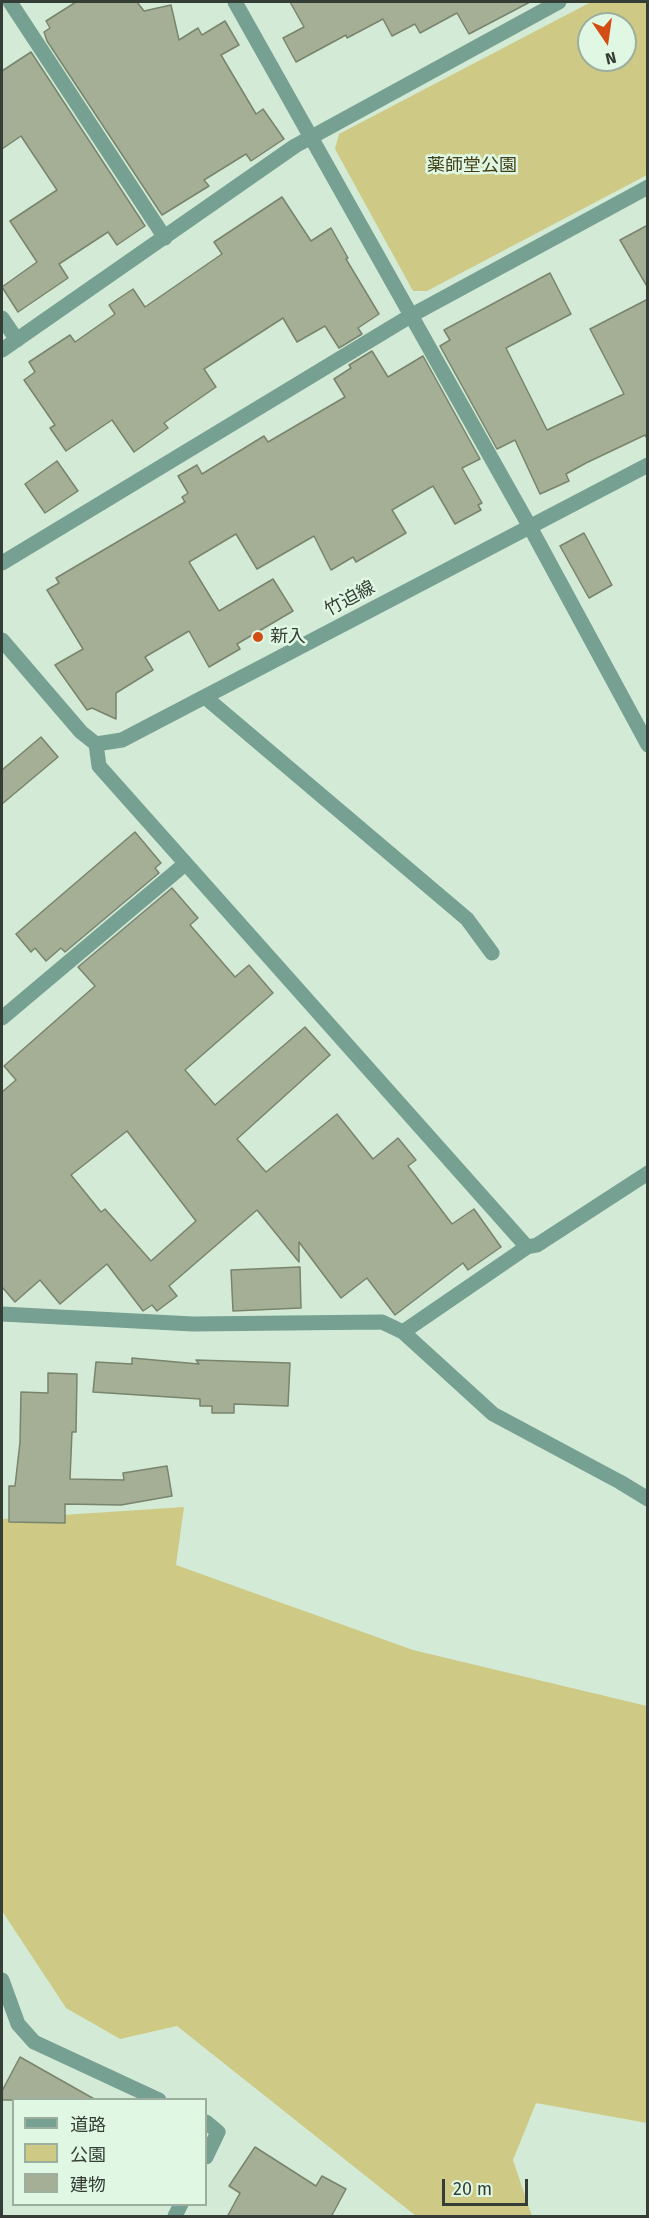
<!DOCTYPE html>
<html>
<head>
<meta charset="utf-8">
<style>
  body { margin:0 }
  #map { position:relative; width:649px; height:2218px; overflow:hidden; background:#d3ebd6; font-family:"Fira Sans","Noto Sans JP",sans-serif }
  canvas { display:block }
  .frame { position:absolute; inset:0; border:3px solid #353e36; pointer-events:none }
  .legend { position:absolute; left:12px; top:2098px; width:195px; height:108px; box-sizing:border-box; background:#e0f8e3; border:2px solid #9cae9e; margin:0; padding:8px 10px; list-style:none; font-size:18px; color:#353e36 }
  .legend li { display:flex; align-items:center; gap:12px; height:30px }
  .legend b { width:30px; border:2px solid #9cae9e }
  .north { position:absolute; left:577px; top:12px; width:60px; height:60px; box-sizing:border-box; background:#e0f8e3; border:2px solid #9cae9e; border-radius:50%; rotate:167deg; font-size:16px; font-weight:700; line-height:24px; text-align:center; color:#353e36 }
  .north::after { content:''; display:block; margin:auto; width:21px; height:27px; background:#d24c14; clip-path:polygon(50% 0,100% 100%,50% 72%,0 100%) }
  .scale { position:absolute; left:442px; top:2179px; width:86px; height:27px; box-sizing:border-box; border:3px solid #353e36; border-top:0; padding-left:8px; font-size:18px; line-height:21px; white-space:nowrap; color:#353e36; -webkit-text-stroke:4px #e0f8e3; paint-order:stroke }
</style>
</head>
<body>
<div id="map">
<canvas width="649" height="2218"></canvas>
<div class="frame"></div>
<ul class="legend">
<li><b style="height:8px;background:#76a091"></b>道路</li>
<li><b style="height:16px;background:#ceca86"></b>公園</li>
<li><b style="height:16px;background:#a4af96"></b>建物</li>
</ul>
<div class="north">N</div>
<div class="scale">20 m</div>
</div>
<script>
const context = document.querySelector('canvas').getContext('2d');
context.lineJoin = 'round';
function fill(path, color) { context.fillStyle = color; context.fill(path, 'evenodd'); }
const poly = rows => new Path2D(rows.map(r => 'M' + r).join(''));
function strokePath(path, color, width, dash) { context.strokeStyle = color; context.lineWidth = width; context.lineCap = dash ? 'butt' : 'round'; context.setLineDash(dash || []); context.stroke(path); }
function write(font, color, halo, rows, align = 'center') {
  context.font = font + ' "Fira Sans","Noto Sans JP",sans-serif'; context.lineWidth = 5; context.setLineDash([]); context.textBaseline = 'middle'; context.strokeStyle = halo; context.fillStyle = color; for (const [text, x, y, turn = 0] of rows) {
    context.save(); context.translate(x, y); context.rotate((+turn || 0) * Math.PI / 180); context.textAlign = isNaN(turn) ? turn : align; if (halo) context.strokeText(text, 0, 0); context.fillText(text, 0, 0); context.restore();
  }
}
fill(poly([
  [591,2,647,2,647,175,427,291,413,291,335,149,339,134],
  [589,24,625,24,625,60,589,60],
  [184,1507,176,1565,413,1650,647,1706,647,2123,536,2103,513,2160,532,2216,416,2216,177,2026,120,2039,66,2008,2,1911,2,1519]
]), '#ceca86');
const building = poly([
  [76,2,137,2,144,11,171,5,179,40,198,28,202,35,225,21,239,45,221,55,256,114,263,109,284,139,251,161,246,154,204,180,209,186,162,215,47,41,44,32,50,28,46,21,76,2],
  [290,2,530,2,469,34,457,13,420,33,415,24,392,36,383,19,347,38,346,35,296,62,283,38,304,27,290,2],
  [31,52,145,226,117,245,108,232,59,264,68,278,18,312,2,287,37,262,10,221,57,190,21,136,2,149,2,71,31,52],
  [282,197,311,241,331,228,348,258,346,259,379,314,358,328,362,334,339,348,325,326,297,342,283,318,204,369,216,387,164,423,168,428,134,452,112,420,66,451,50,428,55,425,24,380,35,372,29,362,70,335,75,342,115,314,109,305,133,289,145,307,222,254,214,242,282,197],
  [648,225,648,288,620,240,648,225],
  [550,273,571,314,506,348,547,430,624,394,590,329,648,299,648,440,645,435,586,463,566,474,569,481,540,494,515,440,497,449,440,346,450,340,444,330,550,273],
  [372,351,388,377,423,356,480,459,462,468,482,503,478,505,481,510,455,524,433,486,392,510,406,533,356,562,353,557,331,570,314,536,257,569,236,534,189,562,219,611,273,579,293,611,237,644,240,649,209,667,189,631,145,657,153,670,116,693,116,719,92,708,87,710,55,665,83,649,47,590,59,583,56,578,185,502,182,497,188,493,178,476,197,465,202,474,264,436,268,442,345,397,334,379,351,368,349,365,372,351],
  [57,461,78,491,45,513,25,484,57,461],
  [584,533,612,585,589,598,560,546,584,533],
  [41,737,58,757,2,804,2,770,41,737],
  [135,832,161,863,155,868,159,873,65,952,61,948,46,961,35,948,31,952,16,934,135,832],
  [172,888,198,918,190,925,235,977,249,965,273,993,185,1070,215,1105,305,1027,330,1055,237,1139,266,1172,337,1114,373,1159,398,1138,416,1160,408,1166,452,1224,474,1209,501,1247,468,1270,463,1263,395,1315,367,1278,341,1298,299,1242,299,1262,257,1210,169,1286,177,1296,157,1311,152,1305,143,1311,107,1264,60,1304,40,1280,15,1302,2,1287,2,1092,16,1080,4,1066,95,986,78,967,172,888],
  [127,1131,196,1221,151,1261,105,1209,101,1212,71,1175,127,1131],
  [300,1267,301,1308,233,1311,231,1270,300,1267],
  [132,1358,199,1364,196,1360,290,1363,288,1406,234,1404,234,1413,212,1413,212,1406,200,1406,200,1399,93,1392,96,1362,132,1364,132,1358],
  [48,1373,77,1374,76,1432,72,1432,70,1479,124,1480,123,1473,167,1466,172,1496,121,1505,65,1504,65,1523,9,1522,9,1486,15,1486,20,1442,21,1392,48,1393,48,1373],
  [20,2057,96,2100,2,2100,2,2091,20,2057],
  [255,2147,316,2186,322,2176,346,2189,331,2217,227,2217,240,2193,229,2186,255,2147]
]);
fill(building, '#a4af96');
strokePath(building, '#79846c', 1.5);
strokePath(poly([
  [10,2,165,238],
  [235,2,530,527,648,745],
  [2,318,17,340],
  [2,350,295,146,559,2],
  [2,563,412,315,648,187],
  [2,640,81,732,96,744,122,740,648,465],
  [205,697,467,919,492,953],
  [96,744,99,766,527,1247],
  [2,1018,185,864],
  [2,1314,193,1324,382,1322,403,1332,493,1414,620,1482,648,1499],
  [403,1332,527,1247,537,1245,648,1173],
  [2,1980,18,2024,34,2042,159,2100],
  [206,2122,218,2132,206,2157],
  [175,2216,181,2204]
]), '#76a091', 15);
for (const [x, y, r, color] of [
  [258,637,6,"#d24c14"]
]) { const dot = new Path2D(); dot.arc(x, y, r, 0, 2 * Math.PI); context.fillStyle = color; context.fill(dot); strokePath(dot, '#e0f8e3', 2); }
write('18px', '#423f19', '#e0f8e3', [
  ["薬師堂公園",472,166]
]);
write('18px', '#353e36', '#e0f8e3', [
  ["竹迫線",350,599,-28]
]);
write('18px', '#353e36', '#e0f8e3', [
  ["新入",270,637]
], 'left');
</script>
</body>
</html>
